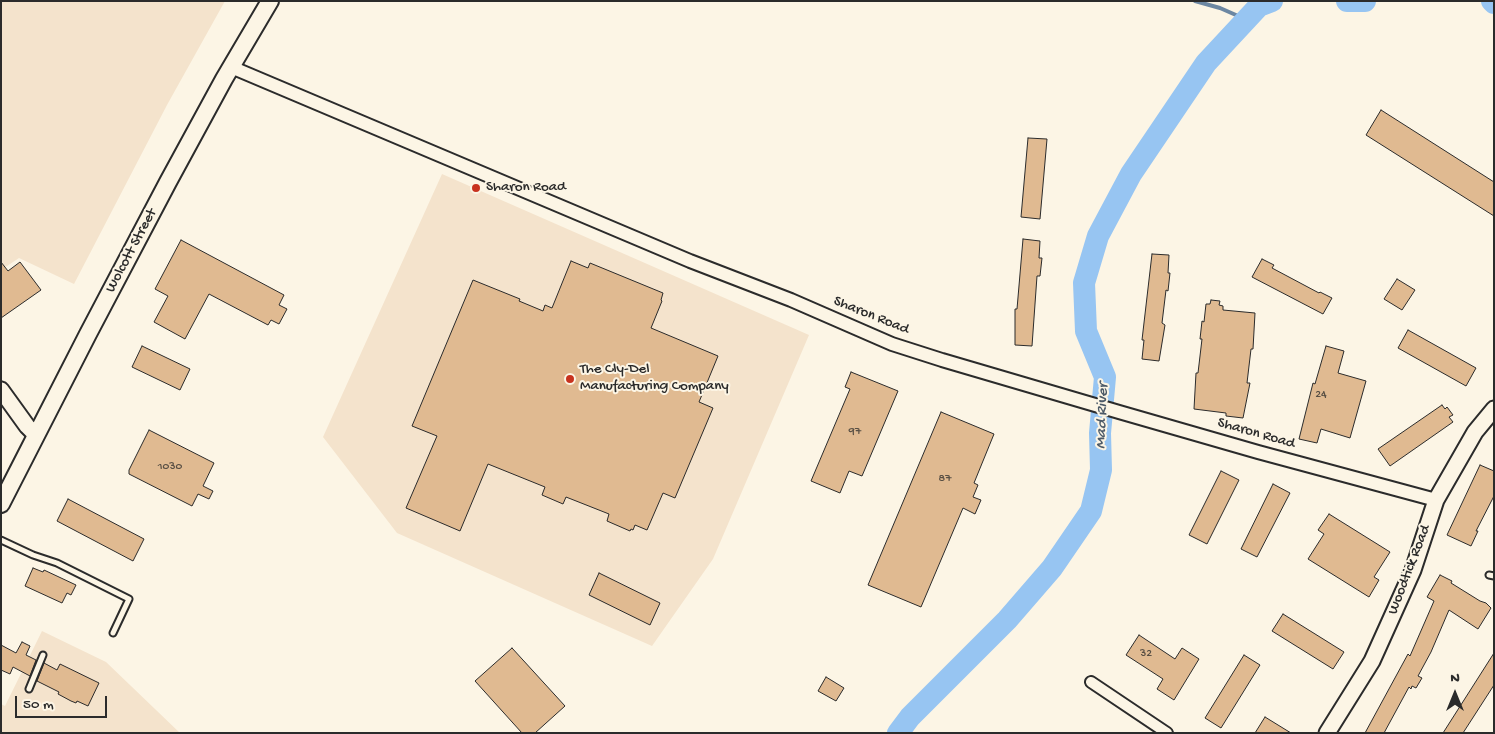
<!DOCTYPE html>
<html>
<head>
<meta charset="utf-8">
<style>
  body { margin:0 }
  #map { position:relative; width:1495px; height:734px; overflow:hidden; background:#fcf5e5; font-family:"Gochi Hand",sans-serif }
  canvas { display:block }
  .frame { position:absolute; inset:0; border:2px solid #2b2b2b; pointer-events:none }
  .north { position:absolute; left:1430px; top:669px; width:50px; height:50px; -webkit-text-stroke:4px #fcf5e5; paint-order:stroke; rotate:0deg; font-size:14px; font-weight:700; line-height:20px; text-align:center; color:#2b2b2b }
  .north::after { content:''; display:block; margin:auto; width:18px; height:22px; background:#2b2b2b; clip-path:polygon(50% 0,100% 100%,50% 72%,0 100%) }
  .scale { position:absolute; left:15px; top:696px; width:92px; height:22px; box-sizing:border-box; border:2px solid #2b2b2b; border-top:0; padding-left:6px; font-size:15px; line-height:18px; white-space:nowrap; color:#2b2b2b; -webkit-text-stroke:4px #fcf5e5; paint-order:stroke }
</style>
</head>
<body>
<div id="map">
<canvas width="1495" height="734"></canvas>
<div class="frame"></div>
<div class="north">N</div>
<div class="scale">50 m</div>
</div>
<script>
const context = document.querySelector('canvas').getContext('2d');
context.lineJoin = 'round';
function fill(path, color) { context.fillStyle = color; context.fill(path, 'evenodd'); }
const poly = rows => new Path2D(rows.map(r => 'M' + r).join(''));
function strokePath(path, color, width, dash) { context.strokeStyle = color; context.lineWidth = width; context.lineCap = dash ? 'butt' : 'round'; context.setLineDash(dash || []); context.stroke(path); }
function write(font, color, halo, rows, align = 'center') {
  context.font = font + ' "Gochi Hand",sans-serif'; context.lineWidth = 4; context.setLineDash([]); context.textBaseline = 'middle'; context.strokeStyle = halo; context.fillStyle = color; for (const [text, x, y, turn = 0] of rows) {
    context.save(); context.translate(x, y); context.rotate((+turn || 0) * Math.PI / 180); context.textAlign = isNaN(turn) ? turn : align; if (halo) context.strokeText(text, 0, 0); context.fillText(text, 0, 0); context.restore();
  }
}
fill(poly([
  [1,1,225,1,167,105,74,284,19,258,1,270],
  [442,174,809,335,713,559,652,646,397,533,323,437],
  [42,631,106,662,180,733,1,733,1,704,5,706]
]), '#f4e3cc');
strokePath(poly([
  [1195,1,1220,8,1245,19]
]), '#6c87a2', 4);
strokePath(poly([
  [1347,1,1365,1],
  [1492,1,1494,3],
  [898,733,910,717,1007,620,1052,568,1091,511,1101,470,1100,433,1105,377,1086,331,1084,283,1098,236,1131,174,1206,63,1259,6,1272,1]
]), '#97c5f2', 22);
const building = poly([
  [1381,110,1494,182,1494,216,1366,135,1381,110],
  [1028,138,1047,139,1040,219,1021,217,1028,138],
  [1023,239,1040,241,1039,258,1042,258,1040,276,1037,276,1032,346,1015,345,1015,309,1017,309,1023,239],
  [181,240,284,295,279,305,287,309,279,324,271,320,268,325,209,294,185,339,154,322,168,296,155,289,181,240],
  [1152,254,1169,255,1168,273,1170,273,1168,291,1166,290,1162,323,1165,325,1159,361,1142,359,1144,340,1142,340,1152,254],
  [1262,259,1274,265,1272,268,1319,293,1320,292,1332,298,1323,314,1252,277,1262,259],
  [571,261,588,268,590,263,663,293,661,300,662,301,651,328,718,356,699,402,713,408,675,498,663,493,647,530,635,525,633,530,631,529,630,531,607,521,609,514,566,497,563,504,542,495,545,487,488,464,460,531,406,508,437,436,412,426,473,280,520,299,519,301,543,311,545,305,552,308,571,261],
  [1,262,8,271,20,262,41,290,1,318,1,262],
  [1397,279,1415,290,1402,310,1384,299,1397,279],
  [1211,300,1220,301,1219,305,1223,306,1223,310,1255,313,1253,349,1251,349,1247,383,1250,383,1243,418,1226,416,1226,413,1194,409,1196,373,1198,373,1202,339,1200,339,1202,321,1204,322,1206,304,1210,304,1211,300],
  [1408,330,1476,368,1466,386,1398,348,1408,330],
  [142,346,190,369,180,390,132,367,142,346],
  [1326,346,1344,351,1338,373,1366,381,1350,438,1321,429,1317,443,1299,439,1313,383,1315,384,1326,346],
  [851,372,898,391,862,476,849,471,840,493,811,481,850,389,845,387,851,372],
  [1442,405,1445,409,1447,407,1453,415,1449,417,1453,422,1390,466,1378,449,1442,405],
  [941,412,994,434,974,483,978,485,973,497,981,500,975,514,963,508,921,607,868,585,941,412],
  [149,430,214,463,203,486,213,491,209,499,198,494,192,506,129,474,129,470,149,430],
  [1480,465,1494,471,1494,496,1476,531,1478,531,1471,546,1447,535,1480,465],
  [1221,471,1239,480,1207,544,1189,535,1221,471],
  [1273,484,1290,493,1257,557,1241,549,1273,484],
  [68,499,144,539,133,561,57,521,68,499],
  [1329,514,1390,552,1374,577,1379,580,1369,597,1308,559,1324,534,1318,530,1329,514],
  [33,568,43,572,44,570,76,585,71,595,67,593,62,603,25,586,33,568],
  [599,573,660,603,650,625,589,595,599,573],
  [1440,575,1452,581,1451,583,1480,601,1486,603,1491,608,1478,629,1449,610,1431,652,1418,676,1422,678,1416,688,1412,686,1411,689,1409,687,1384,733,1365,733,1408,654,1410,656,1434,601,1427,597,1440,575],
  [1283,614,1344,652,1333,669,1272,631,1283,614],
  [1139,635,1175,659,1182,648,1199,659,1174,700,1157,689,1163,679,1126,655,1139,635],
  [22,642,30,646,26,655,36,660,30,676,13,667,10,674,1,670,1,645,16,653,22,642],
  [512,648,565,706,535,733,522,733,475,681,512,648],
  [1494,653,1494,685,1463,733,1443,733,1494,653],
  [1244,655,1260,665,1221,728,1205,718,1244,655],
  [44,663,57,670,60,664,99,683,88,706,77,701,76,703,71,701,58,694,59,692,37,681,44,663],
  [826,677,844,688,836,701,818,691,826,677],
  [1265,717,1291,733,1255,733,1265,717]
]);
fill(building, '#e0ba91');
strokePath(building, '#2b2b2b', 1);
const service = poly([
  [1,540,33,555,57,563,129,599,113,633],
  [1489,575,1494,576],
  [29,689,43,655]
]);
const minor = poly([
  [1091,682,1167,733]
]);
const tertiary = poly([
  [231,67,690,261,791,300,892,344,942,360,1119,412,1258,452,1436,500]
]);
const secondary = poly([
  [1,390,27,426,36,435],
  [1327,733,1372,661,1413,570,1436,500,1475,432,1494,409]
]);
const primary = poly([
  [1,504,88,334,168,182,224,79,270,1]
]);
strokePath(service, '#2b2b2b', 9);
strokePath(minor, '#2b2b2b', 14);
strokePath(tertiary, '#2b2b2b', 16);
strokePath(secondary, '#2b2b2b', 19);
strokePath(primary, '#2b2b2b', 20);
strokePath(service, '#fcf5e5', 5);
strokePath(minor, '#fcf5e5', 10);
strokePath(tertiary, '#fcf5e5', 12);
strokePath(secondary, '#fcf5e5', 15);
strokePath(primary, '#fcf5e5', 16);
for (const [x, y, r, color] of [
  [476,188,5,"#c8321e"],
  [570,379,5,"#c8321e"]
]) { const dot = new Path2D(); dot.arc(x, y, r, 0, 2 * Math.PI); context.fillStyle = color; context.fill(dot); strokePath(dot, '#fcf5e5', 2); }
write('12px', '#584f44', null, [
  ["24",1321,395],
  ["97",855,432],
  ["1030",170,467],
  ["87",945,479],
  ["32",1146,654]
]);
write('15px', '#2b2b2b', '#fcf5e5', [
  ["Sharon Road",486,188],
  ["The Cly-Del",580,370],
  ["Manufacturing Company",580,387]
], 'left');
write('15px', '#2b2b2b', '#fcf5e5', [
  ["Wolcott Street",132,251,-62],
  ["Sharon Road",871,316,22],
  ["Sharon Road",1256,434,16],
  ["Woodtick Road",1410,570,-69]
]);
write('italic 16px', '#4b5967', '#fcf5e5', [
  ["Mad River",1103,416,-88]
]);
</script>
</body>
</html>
